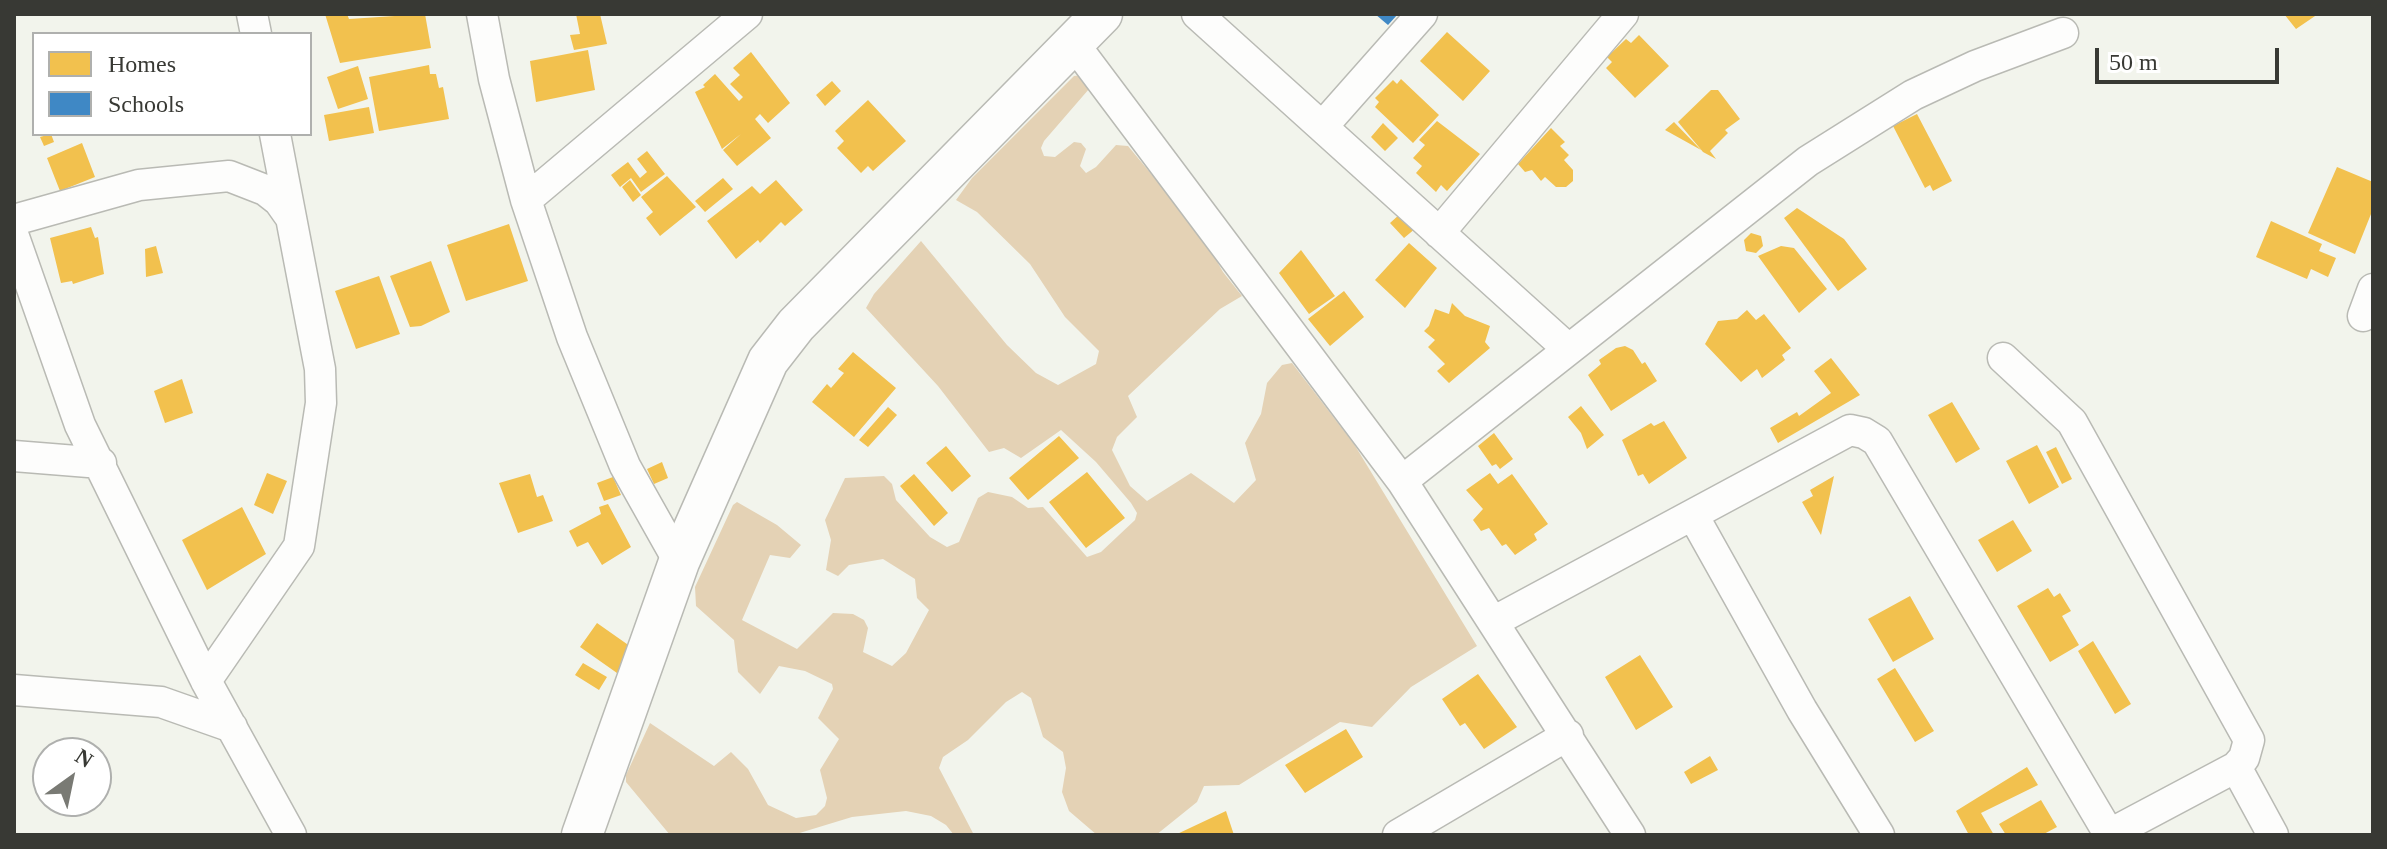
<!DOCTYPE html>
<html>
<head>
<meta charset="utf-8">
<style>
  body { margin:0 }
  #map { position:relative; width:2387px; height:849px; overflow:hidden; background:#f2f4ec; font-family:"Times New Roman",serif }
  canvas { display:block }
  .frame { position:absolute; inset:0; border:16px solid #383934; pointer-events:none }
  .legend { position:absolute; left:32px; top:32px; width:280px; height:104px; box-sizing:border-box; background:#fff; border:2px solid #afb0ae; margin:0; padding:10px 14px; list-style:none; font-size:24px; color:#383934 }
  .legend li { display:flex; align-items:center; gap:16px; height:40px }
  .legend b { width:40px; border:2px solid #afb0ae }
  .north { position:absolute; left:32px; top:737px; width:80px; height:80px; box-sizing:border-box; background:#fff; border:2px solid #afb0ae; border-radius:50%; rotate:33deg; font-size:22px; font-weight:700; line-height:32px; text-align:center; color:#383934 }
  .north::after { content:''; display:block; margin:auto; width:28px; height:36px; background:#797a74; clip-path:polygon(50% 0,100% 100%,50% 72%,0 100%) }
  .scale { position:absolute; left:2095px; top:48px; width:184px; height:36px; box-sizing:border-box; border:4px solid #383934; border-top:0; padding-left:10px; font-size:24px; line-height:28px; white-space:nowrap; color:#383934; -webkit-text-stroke:6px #fff; paint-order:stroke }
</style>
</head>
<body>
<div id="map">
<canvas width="2387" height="849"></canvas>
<div class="frame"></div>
<ul class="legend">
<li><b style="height:22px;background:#f2c14e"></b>Homes</li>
<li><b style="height:22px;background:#3f88c5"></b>Schools</li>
</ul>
<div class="north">N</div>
<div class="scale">50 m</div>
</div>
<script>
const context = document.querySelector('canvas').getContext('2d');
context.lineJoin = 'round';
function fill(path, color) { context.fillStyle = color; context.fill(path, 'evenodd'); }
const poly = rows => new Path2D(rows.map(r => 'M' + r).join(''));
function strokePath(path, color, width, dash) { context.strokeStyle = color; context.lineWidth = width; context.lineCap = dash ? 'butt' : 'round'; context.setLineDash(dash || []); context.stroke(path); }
fill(poly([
  [1082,75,1090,82,1089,89,1044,141,1041,148,1044,156,1055,157,1074,142,1081,143,1086,149,1080,166,1086,173,1096,167,1116,145,1128,146,1202,235,1223,272,1242,296,1220,309,1128,396,1137,417,1117,437,1112,450,1130,486,1147,501,1191,473,1234,503,1256,480,1245,443,1261,414,1267,383,1282,365,1292,363,1354,444,1477,646,1411,687,1372,727,1340,722,1239,785,1204,786,1197,802,1156,835,1097,835,1069,811,1062,792,1066,768,1063,752,1043,737,1031,698,1022,692,1006,702,968,740,943,757,939,768,974,835,954,835,946,825,931,816,906,811,852,817,793,835,670,835,626,782,626,775,650,723,714,766,731,752,748,769,768,805,796,818,816,815,825,806,827,798,820,770,839,739,818,718,833,689,832,684,805,671,779,666,760,694,738,672,734,640,696,606,695,587,733,505,737,502,777,525,801,545,790,558,770,555,742,620,797,649,833,613,853,614,864,620,868,628,863,652,892,666,906,653,929,610,917,598,915,579,883,559,849,565,838,576,826,570,831,540,825,520,845,478,884,476,892,484,896,500,930,537,947,547,959,542,978,498,988,492,1012,497,1028,508,1043,507,1087,557,1101,552,1135,520,1137,513,1131,503,1096,462,1061,430,1021,458,1004,448,989,452,938,386,866,308,874,294,921,241,1007,345,1036,373,1058,385,1096,364,1099,351,1065,317,1030,264,977,212,956,200,972,178,1074,76]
]), '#e4d2b5');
fill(poly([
  [325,14,347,14,349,19,425,14,431,48,340,63],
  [576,14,600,14,607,44,574,50,570,35,580,34],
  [2284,14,2318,14,2296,29],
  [1447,32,1490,71,1463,101,1420,61],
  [1639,35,1669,66,1635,98,1606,68,1612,62,1607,57,1626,39,1631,43],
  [588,50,595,90,536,102,530,61],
  [751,52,790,103,768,123,760,114,755,119,771,138,737,166,723,150,741,134,722,149,695,92,705,87,703,85,715,74,739,101,743,97,730,84,740,75,733,68],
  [429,65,430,74,436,74,439,88,443,87,449,119,379,131,369,77],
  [358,66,368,99,338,109,327,77],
  [1401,79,1439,115,1413,143,1375,107,1379,102,1375,98,1393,80,1397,84],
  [832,81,841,91,825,106,816,95],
  [1711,90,1718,90,1740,119,1725,130,1728,133,1710,151,1716,159,1703,152,1678,122],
  [868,100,906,141,873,171,868,166,861,173,837,148,844,141,835,131],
  [369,107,374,133,329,141,324,115],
  [1917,114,1952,181,1933,191,1930,185,1925,188,1893,126],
  [1437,121,1480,154,1447,191,1441,185,1436,192,1416,173,1422,166,1413,158,1425,145,1419,140],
  [1674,122,1701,150,1665,130],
  [1383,123,1398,138,1385,151,1371,137],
  [1551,128,1565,142,1560,146,1569,155,1564,160,1573,170,1573,181,1566,187,1556,187,1545,177,1541,181,1532,170,1525,172,1518,164],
  [51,134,54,142,44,146,40,137],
  [82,143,95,177,60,191,47,158],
  [647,151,665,174,641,192,631,178,620,187,611,175,628,162,640,178,647,172,637,159],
  [2337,167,2373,182,2373,209,2355,254,2308,233],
  [667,176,696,207,660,236,646,218,653,212,641,197],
  [723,178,733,189,705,212,695,201],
  [630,180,641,195,633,202,622,187],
  [776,180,803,210,785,226,781,222,760,243,758,240,736,259,707,221,752,186,760,194],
  [1797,208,1844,239,1867,269,1838,291,1784,218],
  [1400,214,1416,228,1404,238,1390,223],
  [2271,221,2322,244,2319,251,2336,258,2328,277,2311,269,2307,279,2256,257],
  [509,224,528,281,466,301,447,245],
  [91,227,95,238,98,237,104,274,73,284,72,281,61,283,50,238],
  [1751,233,1761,236,1763,246,1756,253,1746,251,1744,240],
  [1409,243,1437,268,1405,308,1375,280],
  [156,246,163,273,146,277,145,249],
  [1781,246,1794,248,1827,289,1799,313,1758,256],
  [1301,250,1335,296,1309,314,1279,273],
  [431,261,450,312,421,326,410,327,390,276],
  [379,276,400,334,356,349,335,291],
  [1344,291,1364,317,1330,346,1308,319],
  [1452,303,1465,316,1490,326,1485,342,1490,348,1449,383,1437,371,1445,364,1428,347,1435,340,1424,331,1429,326,1435,309,1449,314],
  [1747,310,1756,320,1764,314,1791,348,1782,355,1785,360,1762,378,1757,369,1741,382,1705,344,1718,321,1737,319],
  [1625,346,1633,350,1642,364,1645,362,1657,381,1611,411,1588,375,1601,364,1599,360,1616,348],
  [853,352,896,388,854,437,812,402,827,384,831,388,844,373,838,369],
  [1831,358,1860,395,1778,443,1770,428,1797,412,1799,416,1831,393,1814,371],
  [182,379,193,413,165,423,154,391],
  [1952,402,1980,449,1956,463,1928,415],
  [1581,406,1604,435,1587,449,1581,433,1568,417],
  [888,407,897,415,868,447,859,440],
  [1664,421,1687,458,1649,484,1643,474,1638,476,1622,440,1651,423,1654,426],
  [1494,433,1513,459,1500,469,1496,464,1492,466,1478,446],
  [1059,436,1079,458,1028,500,1009,478],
  [2037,445,2059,487,2029,504,2006,461],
  [946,446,971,476,952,492,926,463],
  [2056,447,2072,479,2062,484,2046,452],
  [662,462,668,478,654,484,647,469],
  [1087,472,1125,518,1086,548,1049,502],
  [267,473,287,481,273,514,254,505],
  [1490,473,1498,484,1512,474,1548,524,1534,534,1537,540,1515,555,1506,544,1502,546,1489,528,1481,531,1473,520,1483,509,1466,490],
  [530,474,537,497,543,495,553,521,518,533,499,483],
  [914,474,948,513,934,526,900,486],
  [1834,476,1821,535,1802,502,1813,496,1810,490],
  [613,477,621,495,604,501,597,483],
  [608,504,631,547,602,565,588,542,577,547,569,531,601,514,599,507],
  [242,507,266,554,207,590,182,540],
  [2013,520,2032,551,1997,572,1978,540],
  [2048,588,2054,597,2060,593,2071,611,2062,616,2079,645,2050,662,2017,606],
  [1910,596,1934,639,1893,662,1868,619],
  [597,623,634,649,617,673,580,647],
  [2093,641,2131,704,2115,714,2078,651],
  [1640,655,1673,707,1636,730,1605,677],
  [583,663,607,677,599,690,575,675],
  [1895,668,1934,731,1915,742,1877,679],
  [1478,674,1517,727,1484,749,1465,723,1460,726,1442,699],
  [1346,729,1363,757,1305,793,1285,765],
  [1710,756,1718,770,1691,784,1684,772],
  [2027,767,2038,785,1981,813,1994,835,1969,835,1956,811],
  [2041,800,2057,827,2042,835,2006,835,1999,824],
  [1226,811,1234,835,1175,835]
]), '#f2c14e');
fill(poly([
  [1375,14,1398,14,1388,25]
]), '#3f88c5');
const minor = poly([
  [252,14,256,34],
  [482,14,494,79,526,200,572,337,625,466,679,562],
  [1197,14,1567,348],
  [1074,44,1402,481,1630,835],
  [1322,127,1422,14],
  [526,200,747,14],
  [14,220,139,185,229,176,265,190,279,201,291,218],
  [1439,233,1623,14],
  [14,237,80,425,206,681,291,835],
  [2363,316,2373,289],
  [2003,358,2072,422,2249,740,2244,758,2236,767,2108,835],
  [14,456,101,463],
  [1402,481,1808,161,1913,95,1975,66,2063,33],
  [1694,517,1802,710,1879,835],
  [1493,622,1850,430,1864,433,1877,441,2109,834],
  [206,681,299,546,321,403,320,369,275,134],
  [14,690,161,702,232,727],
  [2236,767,2273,835],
  [1398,835,1568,735]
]);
const major = poly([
  [582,835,679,562,768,361,796,325,1102,14]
]);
strokePath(minor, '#b9bab4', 33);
strokePath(major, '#b9bab4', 43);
strokePath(minor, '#fdfdfc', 30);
strokePath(major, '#fdfdfc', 40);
</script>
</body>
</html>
